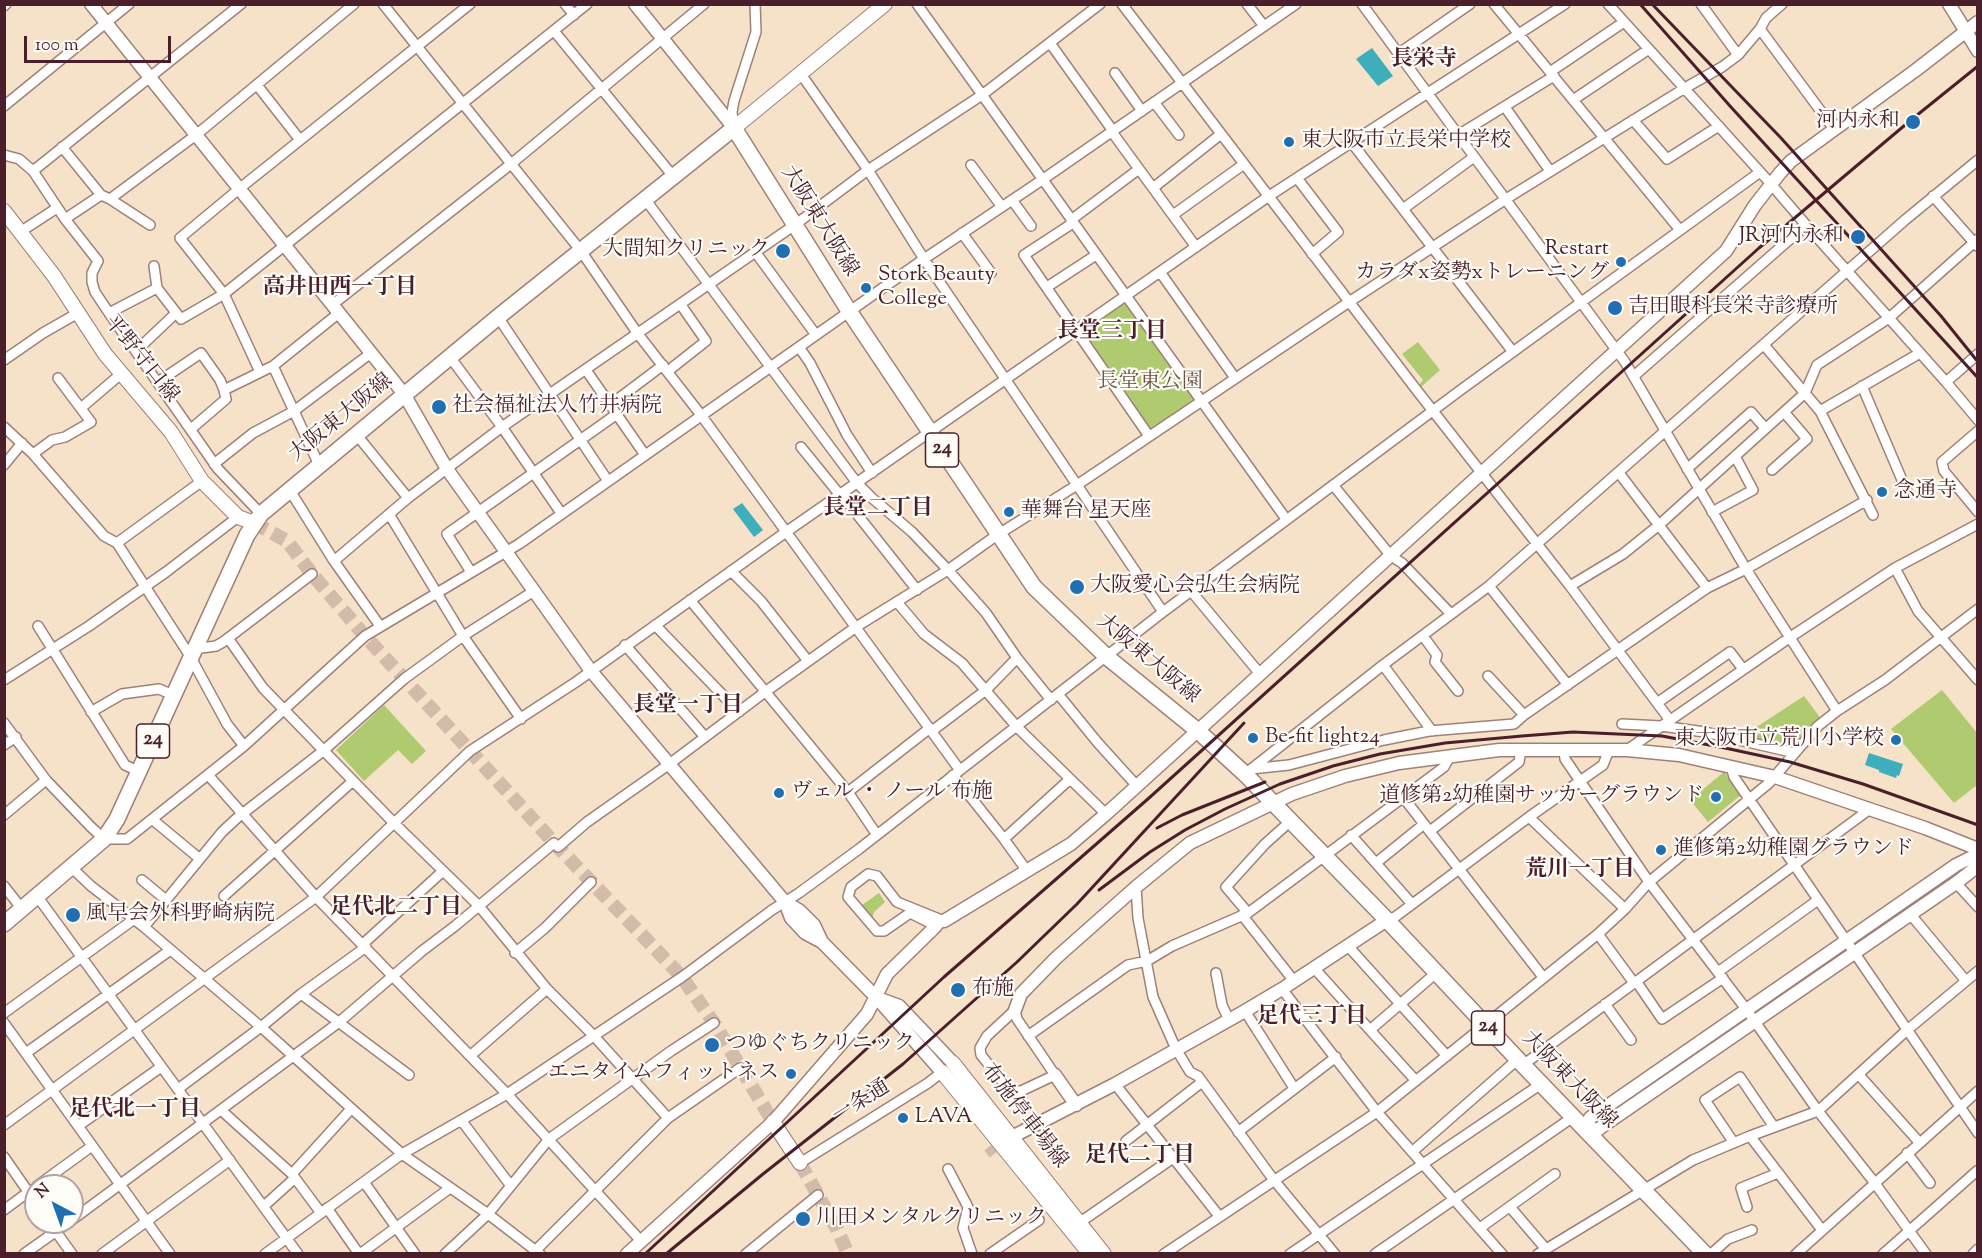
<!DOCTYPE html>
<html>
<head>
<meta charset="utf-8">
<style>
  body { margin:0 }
  #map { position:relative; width:1982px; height:1258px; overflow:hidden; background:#f5e2c8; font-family:"Sorts Mill Goudy",serif }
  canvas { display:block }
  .frame { position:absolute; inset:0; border:6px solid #4a1f2b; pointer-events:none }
  .north { position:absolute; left:24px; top:1174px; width:60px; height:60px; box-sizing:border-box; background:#fdfcf7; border:2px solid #b5a4a5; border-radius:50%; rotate:319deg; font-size:16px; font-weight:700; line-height:24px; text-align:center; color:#4a1f2b }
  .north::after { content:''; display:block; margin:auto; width:21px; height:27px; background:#1f6fb2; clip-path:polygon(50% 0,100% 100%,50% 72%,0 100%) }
  .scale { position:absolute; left:24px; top:36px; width:147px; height:27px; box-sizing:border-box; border:3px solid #4a1f2b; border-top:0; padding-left:8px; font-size:18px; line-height:21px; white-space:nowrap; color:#4a1f2b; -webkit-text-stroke:4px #fdfcf7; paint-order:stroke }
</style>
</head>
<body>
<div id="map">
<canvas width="1982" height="1258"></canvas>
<div class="frame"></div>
<div class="north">N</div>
<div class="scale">100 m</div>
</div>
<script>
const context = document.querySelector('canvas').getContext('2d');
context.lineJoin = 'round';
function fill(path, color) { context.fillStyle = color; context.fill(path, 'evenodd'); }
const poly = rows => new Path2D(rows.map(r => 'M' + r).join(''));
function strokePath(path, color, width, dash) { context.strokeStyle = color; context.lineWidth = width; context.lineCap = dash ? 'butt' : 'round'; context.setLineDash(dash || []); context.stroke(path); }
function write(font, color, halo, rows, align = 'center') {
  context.font = font + ' "Sorts Mill Goudy","Noto Serif JP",serif'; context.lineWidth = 4.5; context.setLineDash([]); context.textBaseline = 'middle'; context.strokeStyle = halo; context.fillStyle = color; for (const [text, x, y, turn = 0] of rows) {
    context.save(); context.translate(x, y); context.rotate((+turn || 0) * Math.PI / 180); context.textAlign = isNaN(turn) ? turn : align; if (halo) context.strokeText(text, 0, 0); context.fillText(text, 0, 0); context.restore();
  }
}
fill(poly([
  [1124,301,1196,400,1150,431,1082,331],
  [1418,342,1440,370,1421,387,1419,385,1423,380,1402,354],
  [1942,690,1977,733,1977,785,1954,803,1891,729],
  [1804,696,1822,720,1794,749,1755,739,1755,728],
  [384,705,426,751,412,764,398,750,364,781,336,750],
  [1724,772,1742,794,1708,822,1690,800],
  [879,893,885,902,874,912,872,919,862,905]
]), '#b0ca70');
fill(poly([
  [1372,48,1393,76,1378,86,1356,59],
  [742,503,763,530,754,537,733,509],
  [1869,753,1903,764,1899,776,1897,775,1896,778,1879,772,1879,770,1865,765]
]), '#3faebc');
strokePath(poly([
  [987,1154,1001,1143]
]), '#d3bba9', 9, [9, 4.5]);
strokePath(poly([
  [254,523,287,541,312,574,365,636,558,847,682,977,714,1023,773,1122],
  [800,1163,837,1229,848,1254]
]), '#d3bba9', 14, [14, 7]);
const minor = poly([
  [383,4,581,251,638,334,701,415,959,769],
  [565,4,574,15],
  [917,4,1286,519],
  [1122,4,1415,388,1570,586,1669,719],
  [1247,4,1264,26],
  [1362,4,1625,362,1746,569,1837,711],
  [1494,4,1680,230],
  [1608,4,1771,184,1806,225,1946,382,1978,420],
  [1701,4,1738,55],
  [4,6,6,4],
  [1760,29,1834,129],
  [554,31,673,176],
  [1050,43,1113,131],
  [1398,54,1470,4],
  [1550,72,1624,22],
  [1115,73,1142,111],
  [801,74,868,170,924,259,1163,612],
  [257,85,300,140],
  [1573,100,1649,49],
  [1154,102,1179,135],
  [4,106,129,4],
  [1505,107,1550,171],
  [1633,120,1667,159,1719,126],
  [734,128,732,112,734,101,756,32,755,4],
  [1112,132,1196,247],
  [1458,135,1554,76],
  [1352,143,1513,352],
  [62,147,101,195],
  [4,155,19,159,33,171,65,219,101,195,110,199,150,225],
  [971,165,1002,207],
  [33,171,241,4],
  [1297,178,1338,232,1312,254],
  [1153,188,1221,134],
  [1933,196,1977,246],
  [110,199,196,135,354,4],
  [645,199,857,483,872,498,912,532,948,570,986,613,1017,658,1051,700],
  [1012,200,1031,226],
  [1403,209,1474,157],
  [1173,215,1244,164],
  [65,219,98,261,92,273,92,282,95,292,109,313,218,469,261,514],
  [1071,220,1139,169],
  [1073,223,1024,255,1149,436],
  [20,232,57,208],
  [962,233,991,273],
  [756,253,816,335],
  [154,266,157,288,181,319,224,294,180,238,239,189,470,4],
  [1160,272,1235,378],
  [1047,287,1096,255],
  [332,305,511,164,704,4],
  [109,313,157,288],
  [498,317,608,481],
  [1764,345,1820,411,1873,515],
  [799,347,810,363,847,435,872,473],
  [136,351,176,313],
  [450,357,502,427,561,513],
  [4,360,43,333,78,313],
  [273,366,319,465],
  [586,370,645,455],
  [668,371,706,341,681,305],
  [260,372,224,294,587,4],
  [1634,376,1806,225],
  [158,382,201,353,220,380,224,390],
  [1946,382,1978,354],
  [1862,386,1908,494],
  [610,405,663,365],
  [81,408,122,373],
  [1820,411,1920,353],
  [4,427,33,454,104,536,117,543,190,656,227,724,244,746],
  [191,429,226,399,224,390,273,366,339,313],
  [1978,431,1942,462,1944,471,1978,512],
  [356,434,408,498],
  [801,447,840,495],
  [33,454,52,440,65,437,91,422,58,378],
  [214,464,253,433,294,411,371,353],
  [4,465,22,443],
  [1687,469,1751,412,1765,428],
  [1772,470,1807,439,1784,412],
  [1619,473,1707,588],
  [1333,485,1391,556,1402,563,1451,614],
  [289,489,334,561,380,626],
  [841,494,917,590],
  [1712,512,1753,490,1735,456],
  [389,514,463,636,521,719],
  [117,543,202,481],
  [334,561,408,498,502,427,796,224,868,170,982,95,1100,4],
  [1895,568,1918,611,1978,680],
  [731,571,761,601,808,661],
  [471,572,447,534,617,414],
  [1489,586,1568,685],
  [1570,586,1623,554,1659,525,1805,393,1817,365,1889,318,1978,239],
  [1191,591,1261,675],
  [690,600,848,792,877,835],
  [897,602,924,634,962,663,1017,727,1106,814],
  [655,625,739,712],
  [38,626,125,765,140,772],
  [1423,636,1437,655,1435,662,1458,691],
  [228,638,263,688,394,823,479,906,547,989,593,1035,668,1118],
  [625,645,705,737],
  [194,649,216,646,223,642,312,574],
  [1383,665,1432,731],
  [1488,676,1524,715],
  [4,680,89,626,166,572,238,517],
  [1058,694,1098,743,1137,786],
  [1657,703,1730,652,1743,669],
  [91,712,122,694,159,689,173,695],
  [4,723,46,780,91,827,104,839,127,839,244,746,365,636,519,544,924,259,1042,180,1296,4],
  [1622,724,1661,726,1705,732,1795,753],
  [932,731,986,690,1017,658],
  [4,745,16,737],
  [1564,750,1565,759,1649,882,1746,1009,1818,1111,1874,1182,1926,1254],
  [1627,750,1789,638,1895,568,1978,524],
  [1731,767,1734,777,1978,1133],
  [1251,769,1289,765,1384,740,1429,731,1514,724,1524,715,1707,588,1746,569,1867,500],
  [1245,774,1383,665,1489,586,1905,220,1978,160],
  [953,775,1004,839,1027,871],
  [209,776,316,897,507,1094,641,1241],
  [848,792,930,728],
  [1403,797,1543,977],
  [4,815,46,780],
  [1529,817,1625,909],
  [153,820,200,859],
  [1430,831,1519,762,1521,750],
  [1351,835,1412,904],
  [1004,839,1070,779],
  [558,847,587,822,668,765,765,692,856,627,948,570,997,535,1077,485,1349,302,1506,199,1685,88,1722,67,1738,55,1760,29,1766,18,1782,4],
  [1376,863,1424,824],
  [71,867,91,886,144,927,261,1027,402,1154,488,1214,540,1254],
  [868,874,877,876,897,902,944,921,936,926,910,913,884,931,877,931,848,897,851,887,868,874],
  [142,880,166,900],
  [1956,883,1978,907],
  [4,886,22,909],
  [1136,887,1138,918,1153,997,1176,1049,1190,1072,1198,1076,1273,1179,1335,1254],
  [37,896,298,1254],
  [224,896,353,781],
  [1248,913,1226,887,1265,844,1284,827],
  [1242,915,1294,981],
  [1911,915,1966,981],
  [1387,920,1395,917,1529,817,1603,765,1609,750],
  [144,927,222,832,237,818,323,751,404,679,463,636,534,591],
  [1598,934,1634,983],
  [363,944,443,871],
  [1348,946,1447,1056],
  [515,953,545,928,591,882],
  [1314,968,1416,1081],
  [1718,972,1818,900],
  [1216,973,1222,1005,1229,1020],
  [1636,981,1662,1019,1723,978],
  [1282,989,1377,1112,1502,1254],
  [301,994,409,1075],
  [1605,1004,1631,1040],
  [1015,1010,1017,1019,1055,1075,1021,1091,1012,1091,1006,1086,981,1055,980,1048,987,1036,1015,1010],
  [1245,1011,1294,1088],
  [4,1013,133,920],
  [4,1023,170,1254],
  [1370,1030,1436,973],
  [1028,1036,1128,965,1147,961,1172,946,1248,913,1444,767,1450,756],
  [26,1053,169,951],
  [470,1056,547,989],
  [1523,1065,1870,809],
  [1859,1075,1919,1142],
  [1115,1084,1219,1216],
  [178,1089,261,1027,301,994,366,947],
  [221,1110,292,1174,321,1213],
  [461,1120,511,1186],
  [4,1125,316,897,470,751,576,682,786,532,1269,196,1565,4],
  [78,1126,161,1067],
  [1238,1132,1336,1057],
  [1750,1136,1822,1230],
  [1126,1141,1202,1082],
  [1734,1143,1705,1100,1740,1077,1774,1127],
  [1412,1152,1518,1059],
  [1907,1153,1930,1183],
  [4,1157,36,1203],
  [800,1163,928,1083,942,1072],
  [948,1169,968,1207,963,1228,972,1254],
  [292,1174,351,1109],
  [364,1182,415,1254],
  [37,1186,92,1146],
  [264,1206,295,1178],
  [1510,1207,1545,1248],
  [1747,1207,1741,1188,1778,1173],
  [327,1208,359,1254],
  [4,1210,31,1190],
  [72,1220,338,1023,422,951,455,926,554,843],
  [49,1222,72,1254],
  [1079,1223,1173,1158],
  [1480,1228,1555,1174],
  [534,1252,668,1118,740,1068],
  [24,1254,69,1222],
  [102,1254,230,1160],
  [265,1254,402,1154,507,1094,682,977,772,910,799,893,859,849,1163,612,1462,389,1760,172],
  [360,1254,450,1188],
  [445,1254,488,1214,549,1139,671,1051,714,1023],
  [746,1254,818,1195],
  [990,1254,1039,1220],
  [1164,1254,1377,1112,1598,934,1625,909,1649,882,1769,783,1818,726,1837,711,1885,680,1978,609],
  [1290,1254,1541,1084],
  [1375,1254,1573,1117],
  [1538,1254,1693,1160,1750,1136,1818,1111,1906,1031,1978,971],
  [1711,1254,1728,1239,1752,1230],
  [1796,1254,1978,1091],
  [1883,1254,1978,1170],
  [1973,1254,1978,1249]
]);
const tertiary = poly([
  [91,4,404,394,447,469,591,671,785,902,791,918,805,933,822,942,876,997,942,1072],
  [635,4,734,128],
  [1949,4,1978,51],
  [1978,854,1956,865,1590,1118,1586,1130,1599,1129,1604,1125,1956,883,1974,869,1978,863],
  [785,902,800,911,814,925,822,942],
  [944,921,1071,844,1106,814,1726,251,1755,205,1780,173,1791,161,1916,70,1978,22],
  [880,999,899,1006,953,1063],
  [1015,1010,1021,994,1056,958,1136,887,1190,843,1292,794,1345,776,1399,763,1499,750,1627,750,1679,755,1775,777,1925,828,1978,849],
  [1055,1075,1076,1105],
  [1004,1141,1115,1084,1245,1011,1282,989,1387,920],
  [627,1254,773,1122,867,1014,887,974,936,926]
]);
const secondary = poly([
  [734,128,885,4],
  [4,211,54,276,105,354,171,432,202,481,238,517,254,523],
  [953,1063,1104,1254],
  [942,1072,1090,1254],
  [773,1122,800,1163]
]);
const primary = poly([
  [4,924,104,839,117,819,247,535,261,514,498,317,734,128,849,311,1034,587,1107,657,1198,731,1245,774,1387,920,1523,1065,1705,1254]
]);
strokePath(minor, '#a0807a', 12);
strokePath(tertiary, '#a0807a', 15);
strokePath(secondary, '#a0807a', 16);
strokePath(primary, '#a0807a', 18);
strokePath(minor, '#fff', 9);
strokePath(tertiary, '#fff', 12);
strokePath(secondary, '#fff', 14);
strokePath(primary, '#fff', 15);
strokePath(poly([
  [1640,4,1730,106,1978,378],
  [1652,4,1781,138,1941,316,1978,362],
  [1157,828,1182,815,1265,782],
  [1099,890,1150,852,1185,830,1225,809,1280,784,1333,766,1380,754,1445,743,1522,736,1573,732,1662,736,1725,748,1790,762,1863,784,1978,825],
  [645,1254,944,977,1149,798,1759,248,1911,120,1978,66],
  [666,1254,763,1174,903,1064,1017,962,1077,904,1244,723]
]), '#4a1f2b', 3);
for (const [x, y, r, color] of [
  [1913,122,8,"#1f6fb2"],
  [1289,142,6,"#1f6fb2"],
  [1858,237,8,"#1f6fb2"],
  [783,251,8,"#1f6fb2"],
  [1621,262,6,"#1f6fb2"],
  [866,288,6,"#1f6fb2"],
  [1615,308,8,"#1f6fb2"],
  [439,407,8,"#1f6fb2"],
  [1882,492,6,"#1f6fb2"],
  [1009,512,6,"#1f6fb2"],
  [1077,587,8,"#1f6fb2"],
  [1253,738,6,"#1f6fb2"],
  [1896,740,6,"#1f6fb2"],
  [779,793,6,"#1f6fb2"],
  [1716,797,6,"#1f6fb2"],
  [1661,850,6,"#1f6fb2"],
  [73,915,8,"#1f6fb2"],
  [958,990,8,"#1f6fb2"],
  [712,1045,8,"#1f6fb2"],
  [791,1074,6,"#1f6fb2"],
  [903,1118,6,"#1f6fb2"],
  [803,1219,8,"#1f6fb2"]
]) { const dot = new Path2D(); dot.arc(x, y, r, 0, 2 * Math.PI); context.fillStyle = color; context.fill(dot); strokePath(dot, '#fdfcf7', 2); }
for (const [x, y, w] of [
  [942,450,33],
  [153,741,33],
  [1488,1028,33]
]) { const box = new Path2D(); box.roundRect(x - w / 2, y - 17, w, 34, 4.5); context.fillStyle = '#fdfcf7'; context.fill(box); strokePath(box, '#4a1f2b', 1.5); }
write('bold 20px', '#4a1f2b', null, [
  ["24",942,450],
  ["24",153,741],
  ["24",1488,1028]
]);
write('21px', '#4a1f2b', '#fdfcf7', [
  ["河内永和",1900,122,"right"],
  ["東大阪市立長栄中学校",1301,142],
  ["JR河内永和",1844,237,"right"],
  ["Restart",1609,250,"right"],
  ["カラダx姿勢xトレーニング",1609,274,"right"],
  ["大間知クリニック",770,251,"right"],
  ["Stork Beauty",878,276],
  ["College",878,300],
  ["吉田眼科長栄寺診療所",1628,308],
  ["社会福祉法人竹井病院",452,407],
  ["念通寺",1894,492],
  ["華舞台 星天座",1021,512],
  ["大阪愛心会弘生会病院",1090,587],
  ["Be-fit light24",1265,738],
  ["東大阪市立荒川小学校",1884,740,"right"],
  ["ヴェル ・ ノール 布施",791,793],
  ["道修第2幼稚園サッカーグラウンド",1704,797,"right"],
  ["進修第2幼稚園グラウンド",1673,850],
  ["風早会外科野崎病院",86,915],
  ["布施",972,990],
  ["つゆぐちクリニック",726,1045],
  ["エニタイムフィットネス",779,1074,"right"],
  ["LAVA",915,1118],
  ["川田メンタルクリニック",816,1219]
], 'left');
write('21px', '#4a1f2b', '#fdfcf7', [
  ["大阪東大阪線",818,222,58],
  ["平野守口線",140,360,51],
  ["大阪東大阪線",342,419,-39],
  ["大阪東大阪線",1147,660,40],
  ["大阪東大阪線",1568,1081,46],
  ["一条通",862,1103,-32],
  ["布施停車場線",1023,1117,52]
]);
write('21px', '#695240', '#fdfcf7', [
  ["長堂東公園",1150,383]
]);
write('bold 22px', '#4a1f2b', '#fdfcf7', [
  ["長栄寺",1424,61],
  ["高井田西一丁目",340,289],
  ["長堂三丁目",1112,333],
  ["長堂二丁目",878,510],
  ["長堂一丁目",688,707],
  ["荒川一丁目",1580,871],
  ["足代北二丁目",396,909],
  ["足代三丁目",1312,1018],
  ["足代北一丁目",135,1111],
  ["足代二丁目",1140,1157]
]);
</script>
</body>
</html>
